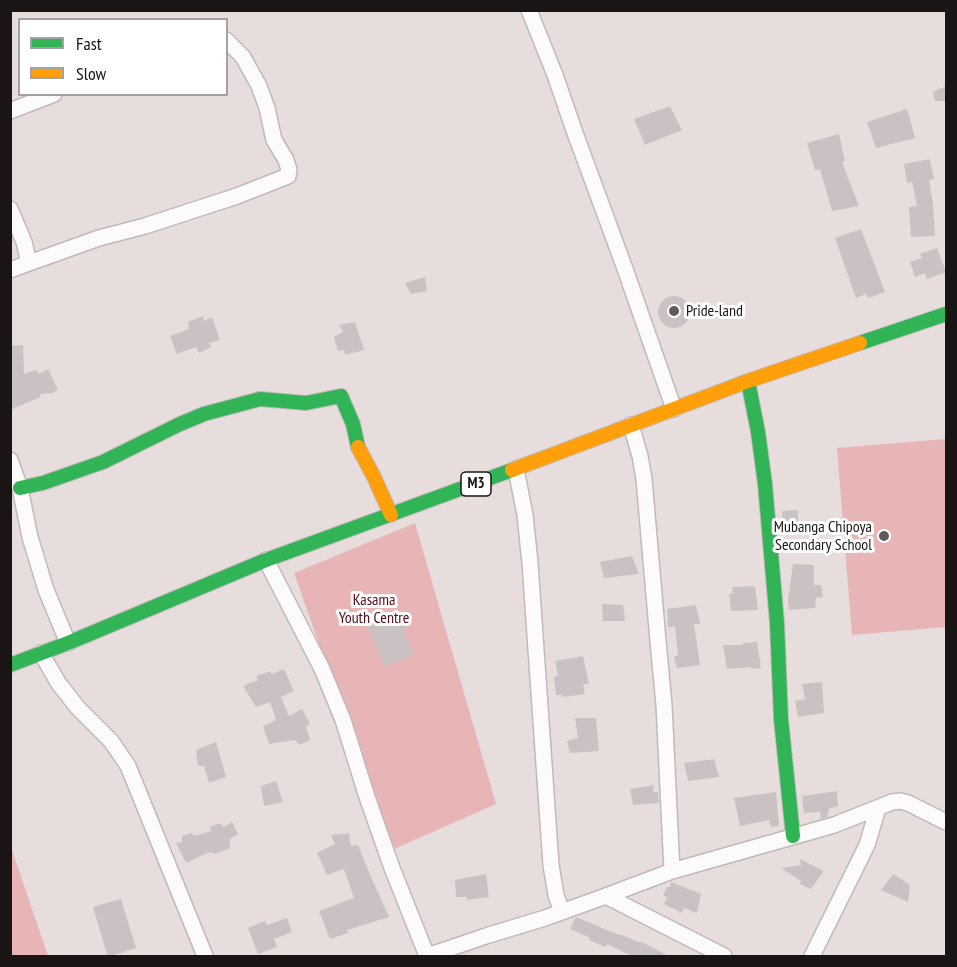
<!DOCTYPE html>
<html>
<head>
<meta charset="utf-8">
<style>
  body { margin:0 }
  #map { position:relative; width:957px; height:967px; overflow:hidden; background:#e8dddd; font-family:"PT Sans Narrow",sans-serif }
  canvas { display:block }
  .frame { position:absolute; inset:0; border:12px solid #1a1414; pointer-events:none }
  .legend { position:absolute; left:18px; top:18px; width:210px; height:78px; box-sizing:border-box; background:#fff; border:2px solid #a3a1a1; margin:0; padding:8px 10px; list-style:none; font-size:18px; color:#1a1414 }
  .legend li { display:flex; align-items:center; gap:12px; height:30px }
  .legend b { width:30px; border:2px solid #a3a1a1 }
</style>
</head>
<body>
<div id="map">
<canvas width="957" height="967"></canvas>
<div class="frame"></div>
<ul class="legend">
<li><b style="height:8px;background:#30b455"></b>Fast</li>
<li><b style="height:8px;background:#ff9f0a"></b>Slow</li>
</ul>
</div>
<script>
const context = document.querySelector('canvas').getContext('2d');
context.lineJoin = 'round';
function fill(path, color) { context.fillStyle = color; context.fill(path, 'evenodd'); }
const poly = rows => new Path2D(rows.map(r => 'M' + r).join(''));
function strokePath(path, color, width, dash) { context.strokeStyle = color; context.lineWidth = width; context.lineCap = dash ? 'butt' : 'round'; context.setLineDash(dash || []); context.stroke(path); }
function write(font, color, halo, rows, align = 'center') {
  context.font = font + ' "PT Sans Narrow",sans-serif'; context.lineWidth = 6; context.setLineDash([]); context.textBaseline = 'middle'; context.strokeStyle = halo; context.fillStyle = color; for (const [text, x, y, turn = 0] of rows) {
    context.save(); context.translate(x, y); context.rotate((+turn || 0) * Math.PI / 180); context.textAlign = isNaN(turn) ? turn : align; if (halo) context.strokeText(text, 0, 0); context.fillText(text, 0, 0); context.restore();
  }
}
fill(poly([
  [946,439,946,627,852,635,837,448],
  [415,523,496,804,392,850,294,573],
  [11,847,48,956,11,956]
]), '#e7b5b6');
fill(poly([
  [946,86,946,101,935,101,933,92],
  [670,106,682,130,645,145,634,119],
  [907,109,915,138,876,148,867,122],
  [839,134,845,161,842,162,859,206,832,211,820,169,815,170,807,143],
  [930,159,934,179,929,180,933,204,935,236,911,237,909,207,917,206,912,182,907,183,904,164],
  [861,229,885,292,868,298,866,294,856,298,835,238],
  [937,248,946,272,927,279,925,273,915,277,910,262,922,258,920,254],
  [425,277,427,291,411,294,405,283],
  '658 312a16 16 0 1 1 32 0a16 16 0 1 1-32 0Z',
  [203,316,204,321,212,317,220,340,209,343,211,347,199,353,196,347,177,354,170,336,189,329,188,322],
  [355,322,364,350,345,355,344,350,338,351,334,337,343,332,339,325],
  [23,345,24,374,36,370,39,374,48,369,58,390,52,393,41,394,40,397,10,410,10,346],
  [798,510,798,530,783,532,782,511],
  [632,556,639,574,604,578,600,562],
  [793,564,814,565,814,585,821,585,823,597,816,598,815,608,789,610,788,600],
  [755,586,758,610,731,611,729,594,733,593,732,587],
  [602,604,623,605,625,621,603,621],
  [696,605,700,624,694,624,700,665,677,668,674,657,678,655,675,627,668,627,667,609],
  [398,613,406,628,403,629,413,655,384,666,365,621],
  [757,642,761,668,751,669,751,667,727,669,723,645,743,645,743,643],
  [583,656,589,684,583,684,585,694,563,697,562,695,556,695,554,677,558,676,555,661],
  [284,669,294,691,281,697,289,716,302,709,310,724,306,726,310,740,300,745,295,740,269,744,263,726,276,720,270,702,256,707,243,686,258,680,256,676,270,671,272,674],
  [822,682,824,713,798,717,795,701,805,699,802,684],
  [575,718,596,718,599,751,570,753,567,741,578,738],
  [216,742,226,777,209,783,204,766,198,766,196,750],
  [714,759,719,777,688,781,684,763],
  [276,781,283,802,264,806,261,786],
  [654,785,653,792,658,792,659,803,633,805,630,789],
  [837,791,838,806,829,809,827,817,821,819,820,812,804,813,802,796],
  [776,792,779,826,771,827,769,820,740,826,734,798],
  [232,822,238,834,230,839,230,848,216,854,209,852,186,863,176,843,182,842,182,836,191,833,194,836,211,831,210,827,220,823,224,827],
  [349,833,351,846,358,845,365,863,389,917,347,930,348,933,330,939,319,911,354,898,344,869,327,875,317,853,335,844,331,835],
  [800,859,824,871,811,889,800,884,801,881,781,868,801,865],
  [486,874,489,897,467,900,467,897,456,897,455,880],
  [893,874,910,885,908,902,881,890],
  [671,882,701,894,697,913,684,908,682,913,664,904,667,898,663,895,667,887,670,887],
  [121,899,136,948,108,957,93,907],
  [576,917,619,935,619,934,641,943,642,942,670,957,634,957,607,944,606,947,589,940,590,938,570,929],
  [287,918,292,932,274,939,277,947,258,954,248,928,265,921,267,925]
]), '#cac2c2');
const street = poly([
  [529,10,555,75,575,133,624,266,674,409],
  [10,111,54,94],
  [10,209,24,242,29,263,10,270],
  [29,263,99,238,145,226,237,196,288,176,289,170,286,160,274,140,267,108,259,86,243,57,226,40],
  [631,425,640,456,644,479,658,641,664,705,672,871],
  [10,460,20,488,30,537,46,590,68,643],
  [516,469,525,515,530,563,551,865,556,895,562,912],
  [266,560,322,669,343,720,367,797,392,868,427,956],
  [41,653,59,684,78,708,111,741,128,766,205,956],
  [606,896,672,871,834,825,892,802,900,801,908,803,946,822],
  [427,956,489,935,545,918,606,896,724,956],
  [812,956,867,845,878,808]
]);
const fast = poly([
  [860,343,946,314],
  [748,381,758,432,765,484,777,623,781,719,793,836],
  [20,488,43,483,103,462,180,424,204,414,260,399,306,403,341,396,353,424,358,447],
  [10,665,68,643,266,560,512,470]
]);
const slow = poly([
  [358,447,374,477,391,515],
  [512,470,748,381,860,343]
]);
strokePath(street, '#c1b9b9', 18);
strokePath(fast, '#c1b9b9', 16);
strokePath(slow, '#c1b9b9', 16);
strokePath(street, '#fcfafa', 15);
strokePath(fast, '#30b455', 14);
strokePath(slow, '#ff9f0a', 14);
for (const [x, y, r, color] of [
  [674,311,6,"#625a5a"],
  [884,536,6,"#625a5a"]
]) { const dot = new Path2D(); dot.arc(x, y, r, 0, 2 * Math.PI); context.fillStyle = color; context.fill(dot); strokePath(dot, '#fff', 2); }
for (const [x, y, w] of [
  [476,484,30]
]) { const box = new Path2D(); box.roundRect(x - w / 2, y - 12, w, 24, 4.5); context.fillStyle = '#fff'; context.fill(box); strokePath(box, '#1a1414', 1.5); }
write('bold 15px', '#1a1414', null, [
  ["M3",476,484]
]);
write('16px', '#1a1414', '#fff', [
  ["Pride-land",686,311],
  ["Mubanga Chipoya",872,527,"right"],
  ["Secondary School",872,545,"right"]
], 'left');
write('16px', '#550a17', '#fff', [
  ["Kasama",374,600],
  ["Youth Centre",374,618]
]);
</script>
</body>
</html>
